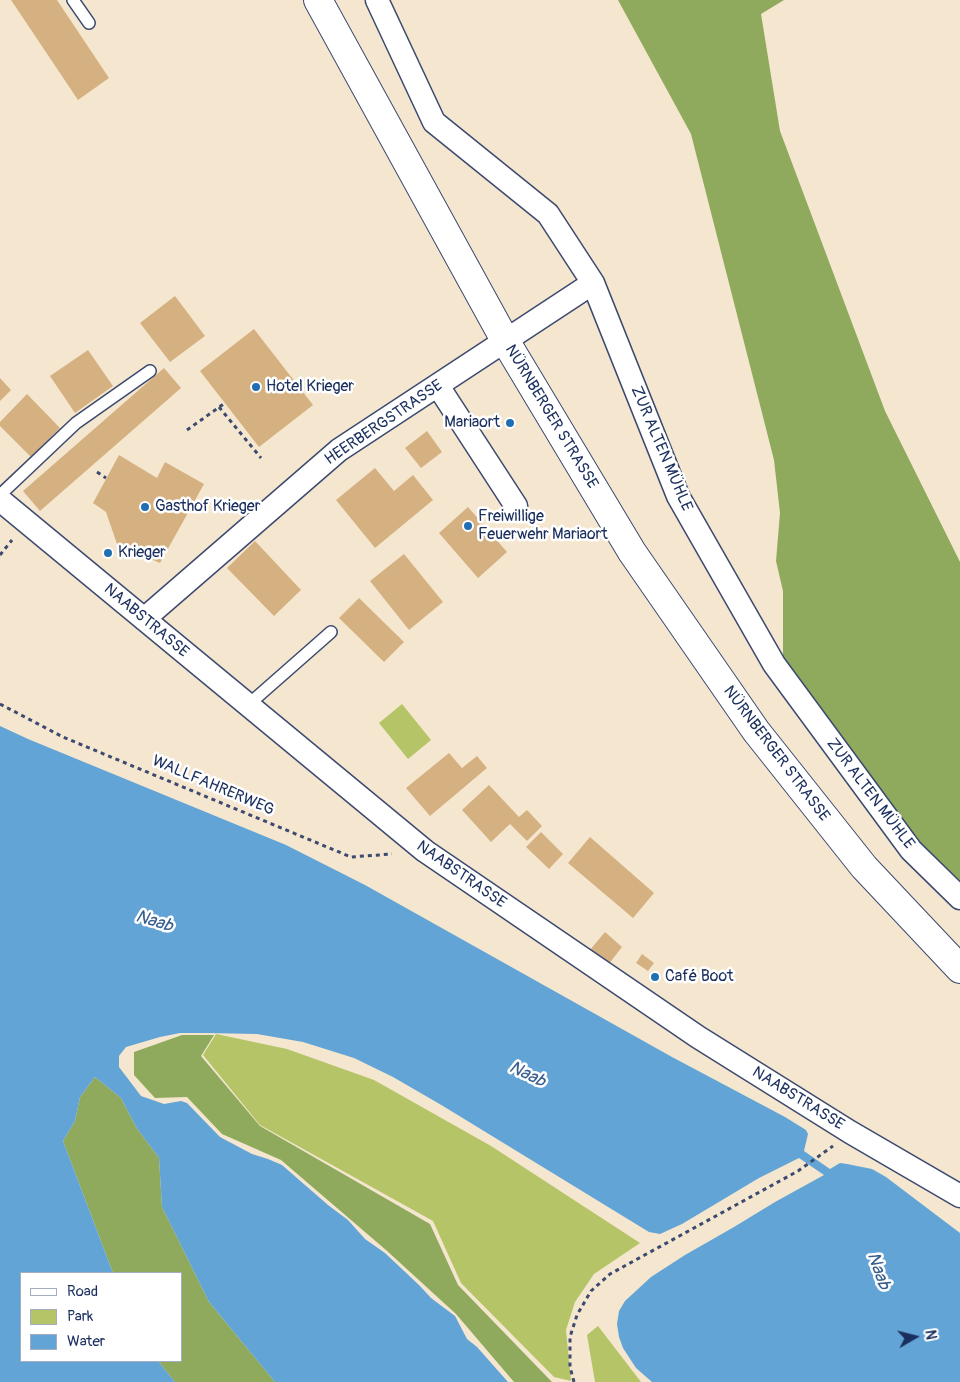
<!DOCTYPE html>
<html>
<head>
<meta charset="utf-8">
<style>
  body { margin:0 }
  #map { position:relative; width:960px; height:1382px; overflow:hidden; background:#f5e6cf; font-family:Pangolin,sans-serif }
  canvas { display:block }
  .legend { position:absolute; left:20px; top:1272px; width:162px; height:90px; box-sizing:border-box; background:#fff; border:1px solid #a4acbf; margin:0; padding:6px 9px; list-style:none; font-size:15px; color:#1b2f5e }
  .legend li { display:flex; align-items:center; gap:10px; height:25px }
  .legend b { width:25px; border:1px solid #a4acbf }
  .north { position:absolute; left:890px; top:1312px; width:50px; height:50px; -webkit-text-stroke:4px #fff; paint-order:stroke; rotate:82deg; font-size:14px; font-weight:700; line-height:20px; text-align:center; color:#1b2f5e }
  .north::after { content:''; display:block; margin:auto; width:18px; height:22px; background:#1b2f5e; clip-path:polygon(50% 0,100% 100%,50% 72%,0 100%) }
</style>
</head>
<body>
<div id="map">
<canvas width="960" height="1382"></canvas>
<ul class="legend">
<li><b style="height:6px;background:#fff"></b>Road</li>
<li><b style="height:14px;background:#b4c467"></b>Park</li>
<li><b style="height:14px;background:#62a4d5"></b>Water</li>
</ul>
<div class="north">N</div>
</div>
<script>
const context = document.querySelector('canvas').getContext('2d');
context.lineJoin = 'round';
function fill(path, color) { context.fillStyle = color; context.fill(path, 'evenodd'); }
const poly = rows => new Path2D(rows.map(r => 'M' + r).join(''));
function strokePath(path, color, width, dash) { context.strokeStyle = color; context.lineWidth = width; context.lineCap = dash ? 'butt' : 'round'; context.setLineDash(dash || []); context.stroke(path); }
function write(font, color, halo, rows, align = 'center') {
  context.font = font + ' Pangolin,sans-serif'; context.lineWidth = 5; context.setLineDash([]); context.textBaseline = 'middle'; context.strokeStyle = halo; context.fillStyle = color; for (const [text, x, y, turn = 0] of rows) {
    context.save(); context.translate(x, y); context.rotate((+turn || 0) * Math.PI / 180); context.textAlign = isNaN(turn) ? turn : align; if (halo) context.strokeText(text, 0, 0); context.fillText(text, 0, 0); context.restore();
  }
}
fill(poly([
  [402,704,431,740,408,759,379,723],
  [216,1034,287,1049,374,1080,491,1146,640,1243,594,1274,575,1302,566,1330,571,1381,554,1377,461,1283,433,1221,260,1125,203,1055],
  [598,1326,641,1382,595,1382,587,1335]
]), '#b4c467');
fill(poly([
  [618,0,784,0,761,14,780,131,885,411,960,562,960,882,923,847,783,656,783,591,776,561,780,513,774,460,691,134],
  [182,1035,214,1035,201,1056,260,1126,430,1224,458,1285,552,1382,514,1382,456,1314,386,1250,281,1160,222,1134,187,1097,155,1098,134,1075,134,1052],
  [95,1077,121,1098,136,1127,159,1158,162,1207,209,1302,275,1382,175,1382,158,1361,181,1361,181,1273,113,1273,63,1141,75,1121,80,1097]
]), '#8faa5c');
fill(poly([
  [0,726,28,739,286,845,365,885,672,1057,785,1117,806,1130,808,1134,804,1151,830,1169,840,1163,847,1164,872,1169,886,1177,960,1233,960,1382,652,1382,636,1368,623,1348,619,1337,617,1324,619,1311,625,1301,651,1277,685,1255,734,1227,775,1202,824,1175,799,1158,759,1178,682,1224,660,1234,649,1232,443,1106,393,1077,354,1058,303,1042,257,1034,205,1033,180,1033,160,1037,126,1047,119,1056,119,1067,141,1096,164,1104,181,1101,187,1103,220,1137,252,1154,268,1159,282,1165,328,1205,348,1220,365,1239,385,1253,420,1286,431,1298,455,1316,467,1339,477,1347,508,1382,275,1382,209,1302,162,1207,159,1158,136,1127,121,1098,95,1077,80,1097,75,1121,63,1141,113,1273,21,1273,21,1361,158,1361,175,1382,0,1382]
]), '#62a4d5');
fill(poly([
  [11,0,57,0,109,78,78,100],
  [175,296,205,336,170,362,140,323],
  [254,329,313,405,259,447,200,371],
  [88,350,113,386,75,413,50,376],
  [164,368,181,388,40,511,23,491],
  [0,378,11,390,0,401],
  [27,394,60,428,31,457,0,426,0,422],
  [427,431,442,452,421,468,405,448],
  [119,455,157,478,165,462,204,484,160,563,117,544,106,512,93,503],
  [375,468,394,491,413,475,433,500,375,548,336,500],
  [468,507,507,552,478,578,439,533],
  [255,541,301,590,274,616,227,568],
  [404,554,443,602,409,630,370,581],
  [359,598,404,642,384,662,339,618],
  [449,753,462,768,477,756,487,768,430,816,406,788],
  [489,785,519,817,527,810,542,826,527,841,510,824,491,842,462,810],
  [541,832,563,854,549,869,526,847],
  [590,837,654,893,633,918,568,863],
  [605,932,622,947,608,965,590,950],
  [642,954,654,963,648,971,636,963]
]), '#d5b181');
const lane = poly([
  [73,0,89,23],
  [0,495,76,423,150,371],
  [248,705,331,632]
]);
const street = poly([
  [377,0,434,122,548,214,593,283,678,496,774,664,911,850,960,898],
  [438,386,516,506],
  [0,500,425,851,698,1037,850,1132,960,1196],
  [144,619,339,450,593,283]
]);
const secondary = poly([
  [318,0,506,342,632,552,756,731,864,867,960,969]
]);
strokePath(lane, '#3c4a6f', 14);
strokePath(street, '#3c4a6f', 25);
strokePath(secondary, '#3c4a6f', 30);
strokePath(poly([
  [219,407,261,458],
  [187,430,225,403],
  [97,472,106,478],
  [0,555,12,540],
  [0,704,63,737,351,857,392,854],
  [574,1382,570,1367,570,1337,577,1315,591,1291,610,1274,798,1171,833,1146]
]), '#3c4a6f', 3, [4, 4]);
strokePath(lane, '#fff', 11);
strokePath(street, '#fff', 22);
strokePath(secondary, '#fff', 28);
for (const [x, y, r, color] of [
  [256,387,5,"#1f6fb2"],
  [510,423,5,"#1f6fb2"],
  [145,507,5,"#1f6fb2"],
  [468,526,5,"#1f6fb2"],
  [108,553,5,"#1f6fb2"],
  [655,977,5,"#1f6fb2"]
]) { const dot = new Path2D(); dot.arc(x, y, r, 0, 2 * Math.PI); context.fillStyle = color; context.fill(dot); strokePath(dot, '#fff', 2); }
write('16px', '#1b2f5e', '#fff', [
  ["Hotel Krieger",266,387],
  ["Mariaort",500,423,"right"],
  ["Gasthof Krieger",155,507],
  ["Freiwillige",478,517],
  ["Feuerwehr Mariaort",478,535],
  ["Krieger",118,553],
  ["Café Boot",665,977]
], 'left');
write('16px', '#1b2f5e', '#fff', [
  ["NÜRNBERGER STRASSE",551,417,59],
  ["HEERBERGSTRASSE",384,423,-34],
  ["ZUR ALTEN MÜHLE",661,449,67],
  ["NAABSTRASSE",146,621,40],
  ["NÜRNBERGER STRASSE",776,754,53],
  ["WALLFAHRERWEG",213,786,23],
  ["ZUR ALTEN MÜHLE",870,794,53],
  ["NAABSTRASSE",461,875,35],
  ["NAABSTRASSE",798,1099,32]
]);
write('italic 18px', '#375e8e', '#fff', [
  ["Naab",154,922,17],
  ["Naab",527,1075,26],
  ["Naab",878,1271,71]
]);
</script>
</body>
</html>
